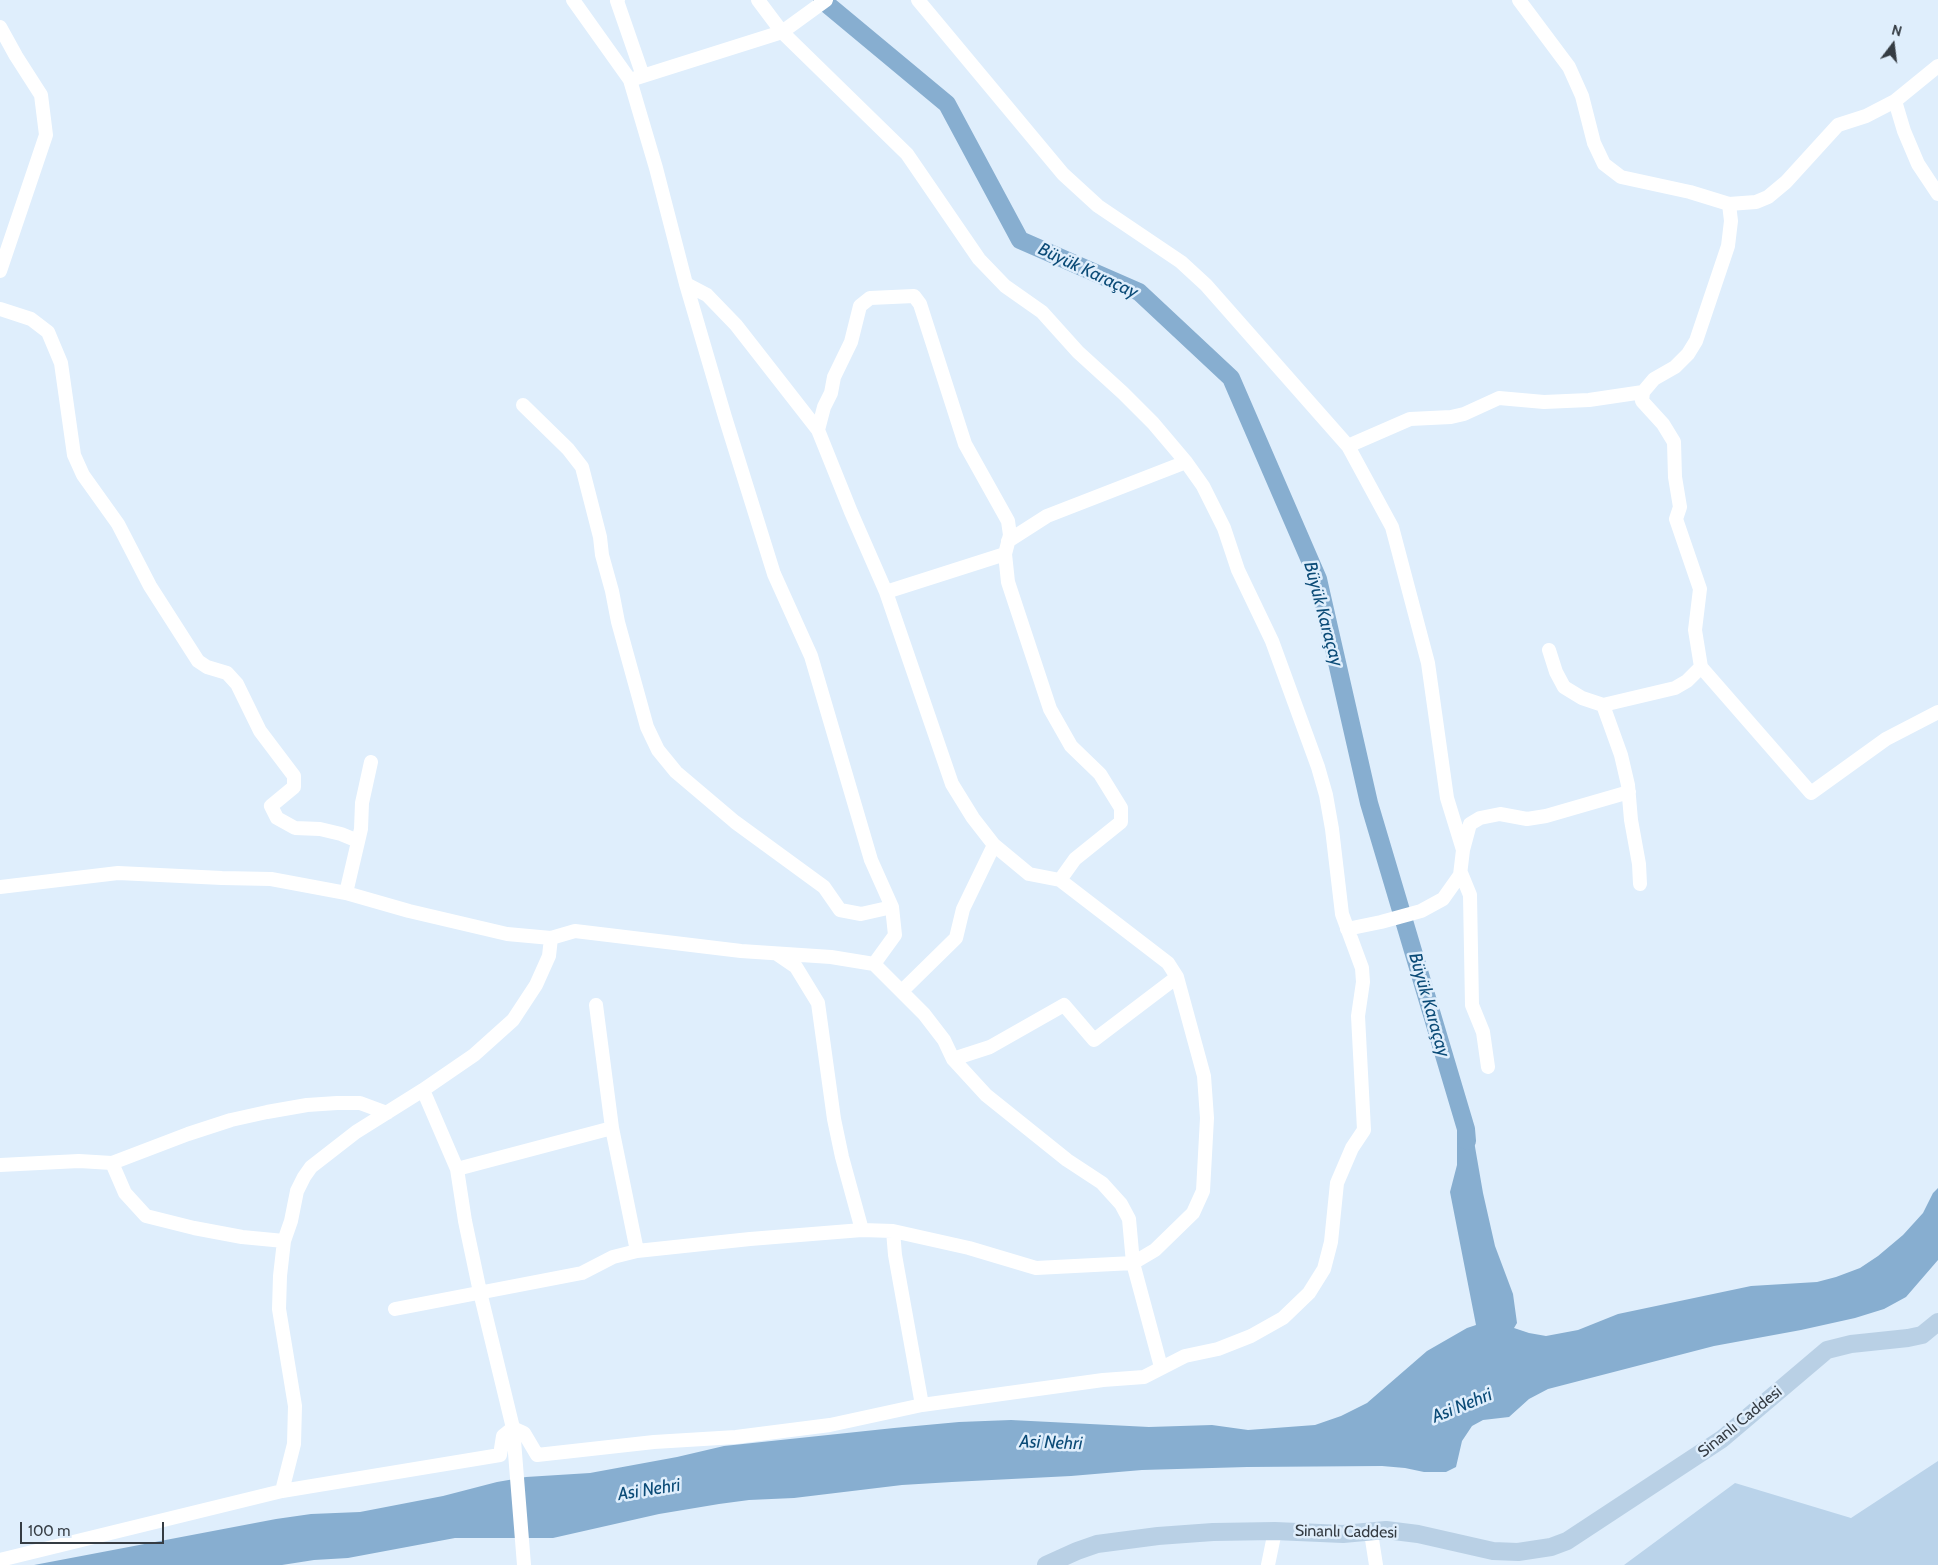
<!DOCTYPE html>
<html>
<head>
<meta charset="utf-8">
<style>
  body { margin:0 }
  #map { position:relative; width:1938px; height:1565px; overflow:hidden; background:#dfeefc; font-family:Cabin,sans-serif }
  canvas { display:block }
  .north { position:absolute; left:1868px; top:20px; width:50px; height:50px; -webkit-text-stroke:4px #dfeefc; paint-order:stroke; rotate:15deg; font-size:14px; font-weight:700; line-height:20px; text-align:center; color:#353c43 }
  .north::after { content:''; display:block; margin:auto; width:18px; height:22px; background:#353c43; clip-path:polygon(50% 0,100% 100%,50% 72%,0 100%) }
  .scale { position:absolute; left:20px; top:1522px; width:144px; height:22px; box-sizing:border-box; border:2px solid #353c43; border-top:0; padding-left:6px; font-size:15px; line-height:18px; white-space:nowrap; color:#353c43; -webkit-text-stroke:4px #dfeefc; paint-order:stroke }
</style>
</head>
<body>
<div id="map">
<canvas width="1938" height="1565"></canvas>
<div class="north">N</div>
<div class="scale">100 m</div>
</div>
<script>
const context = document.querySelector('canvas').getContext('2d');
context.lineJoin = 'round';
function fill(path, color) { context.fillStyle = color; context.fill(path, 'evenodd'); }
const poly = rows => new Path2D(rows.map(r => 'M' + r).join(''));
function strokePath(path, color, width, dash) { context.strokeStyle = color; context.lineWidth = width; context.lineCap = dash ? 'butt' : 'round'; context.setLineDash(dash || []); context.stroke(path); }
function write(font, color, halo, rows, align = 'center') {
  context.font = font + ' Cabin,sans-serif'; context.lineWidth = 5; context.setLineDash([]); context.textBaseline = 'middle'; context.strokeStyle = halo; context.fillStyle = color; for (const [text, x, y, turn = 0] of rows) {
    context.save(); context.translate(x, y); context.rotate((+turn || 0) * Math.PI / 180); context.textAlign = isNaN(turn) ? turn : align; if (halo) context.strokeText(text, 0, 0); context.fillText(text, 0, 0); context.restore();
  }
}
fill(poly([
  [1938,1461,1938,1565,1624,1565,1735,1483,1851,1518]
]), '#bad3ea');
fill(poly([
  [1470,1118,1483,1193,1495,1246,1513,1294,1517,1323,1514,1328,1529,1333,1546,1336,1578,1330,1618,1314,1751,1286,1817,1282,1836,1277,1860,1268,1878,1256,1903,1235,1923,1213,1933,1193,1938,1188,1938,1260,1906,1297,1884,1309,1855,1318,1801,1330,1714,1346,1548,1389,1529,1399,1509,1417,1483,1420,1472,1426,1462,1441,1456,1467,1446,1472,1424,1472,1405,1468,1382,1466,1247,1467,1142,1470,1071,1476,952,1482,902,1485,794,1498,749,1500,719,1504,659,1514,553,1538,455,1538,348,1558,314,1560,282,1565,34,1565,276,1519,311,1514,360,1512,443,1496,497,1482,526,1477,590,1473,677,1457,724,1446,894,1428,959,1422,1011,1420,1149,1427,1212,1425,1248,1430,1315,1425,1341,1416,1367,1403,1427,1351,1467,1328,1476,1325,1450,1192,1457,1165,1457,1124,1462,1119]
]), '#87aed0');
strokePath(poly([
  [822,0,947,104,1020,240,1139,292,1231,378,1318,579,1369,803,1466,1129,1467,1141]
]), '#87aed0', 18);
strokePath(poly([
  [618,0,617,1,643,76],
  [918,0,1063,174,1098,206,1181,262,1206,285,1348,446,1392,527,1428,663,1447,798,1463,850],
  [1519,0,1569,67,1582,96,1594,143,1604,164,1621,177,1690,192,1729,204,1756,202,1768,197,1786,182,1838,125,1866,116,1895,101,1938,66],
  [0,27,16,56,41,95,46,135,0,271],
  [630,80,782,32,826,0],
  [1895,101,1904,131,1918,164,1938,194],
  [0,309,31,319,48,332,61,363,74,455,83,475,118,524,150,586,198,661,207,667,227,673,237,684,260,731,294,776,294,787,271,806,277,818,295,828,320,829,341,834,358,841],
  [523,405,568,449,582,467,600,537,602,555,612,591,618,622,647,727,658,750,676,772,735,822,824,887,840,910,861,914,892,907],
  [818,430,824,407,831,393,834,377,851,342,860,306,870,298,914,296,920,304,965,444,1008,521,1010,535,1005,554,1008,582,1050,709,1071,746,1100,774,1121,808,1121,822,1075,859,1060,880],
  [1348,446,1410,419,1451,417,1464,414,1499,398,1544,402,1589,400,1643,392],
  [1008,541,1047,516,1186,462],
  [886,592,1005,554],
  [1549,650,1556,672,1564,687,1582,698,1603,705],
  [1701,667,1811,793,1886,739,1938,712],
  [1461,873,1470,895,1472,1005,1483,1032,1488,1067],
  [1640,884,1639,864,1631,820,1628,785,1621,755,1603,705,1675,688,1687,681,1701,667,1695,630,1700,589,1676,519,1680,507,1675,477,1674,442,1663,424,1642,401,1643,392,1654,379,1675,367,1688,354,1696,341,1728,246,1731,221,1729,204],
  [0,887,118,873,222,878,271,879,346,893,409,911,507,934,551,938],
  [346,893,361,829,362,803,371,762],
  [1347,929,1381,922,1421,911,1443,899,1460,875,1463,850,1470,824,1480,818,1500,814,1527,819,1546,816,1629,792],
  [777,954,796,967,818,1003,834,1119,842,1157,862,1230],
  [874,964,924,1014,944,1040,953,1059,986,1095,1067,1160,1102,1183,1121,1204,1129,1219,1133,1263,1161,1367],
  [902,991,956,938,963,909,994,845],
  [596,1005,612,1128,637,1251],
  [953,1059,990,1047,1064,1005,1094,1040,1177,977],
  [423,1090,457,1169,465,1221,480,1292,513,1428,524,1565],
  [112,1163,188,1134,231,1120,267,1112,307,1105,337,1103,360,1103,387,1113],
  [0,1165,79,1161,112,1163,125,1193,146,1216,194,1228,242,1237,284,1241,291,1221,297,1191,304,1177,311,1167,356,1132,423,1090,474,1055,513,1020,536,985,549,956,551,938,575,931,741,951,831,957,874,964,895,935,892,907,871,860,811,656,774,574,725,417,686,284,656,168,630,80,573,0],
  [457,1169,612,1128],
  [893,1231,895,1255,922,1405],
  [395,1309,582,1273,613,1257,637,1251,750,1239,862,1230,893,1231,969,1248,1036,1268,1133,1263,1155,1250,1193,1213,1203,1191,1207,1118,1204,1076,1177,977,1168,963,1060,880,1029,874,994,845,973,818,952,784,886,592,851,512,818,430,736,325,707,295,686,284],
  [282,1491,294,1444,295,1406,279,1309,280,1276,284,1241],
  [1371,1533,1376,1565],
  [0,1560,282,1491,500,1455,503,1436,513,1428,524,1433,537,1455,654,1442,736,1437,830,1425,922,1405,1103,1380,1144,1377,1185,1356,1218,1349,1251,1336,1283,1318,1309,1293,1324,1269,1331,1242,1337,1183,1352,1148,1364,1130,1358,1016,1363,982,1362,968,1342,914,1332,829,1326,795,1318,767,1272,641,1238,570,1224,528,1203,486,1186,462,1153,423,1123,393,1078,352,1042,312,1005,286,979,259,907,154,782,32,758,0],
  [1268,1565,1275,1531]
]), '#fff', 14);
strokePath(poly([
  [1046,1565,1077,1551,1097,1544,1158,1536,1213,1532,1275,1531,1343,1534,1386,1530,1418,1534,1493,1551,1518,1552,1551,1547,1567,1541,1722,1439,1827,1350,1851,1344,1908,1338,1922,1335,1938,1322]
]), '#b9d0e5', 18);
write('16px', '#353c43', '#dfeefc', [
  ["Sinanlı Caddesi",1740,1422,-39],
  ["Sinanlı Caddesi",1346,1532,1]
]);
write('italic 18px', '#0b4b77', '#dfeefc', [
  ["Büyük Karaçay",1088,271,25],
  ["Büyük Karaçay",1323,614,75],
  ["Büyük Karaçay",1429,1005,74],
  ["Asi Nehri",1462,1406,-22],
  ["Asi Nehri",1051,1443,2],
  ["Asi Nehri",649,1490,-9]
]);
</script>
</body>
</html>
